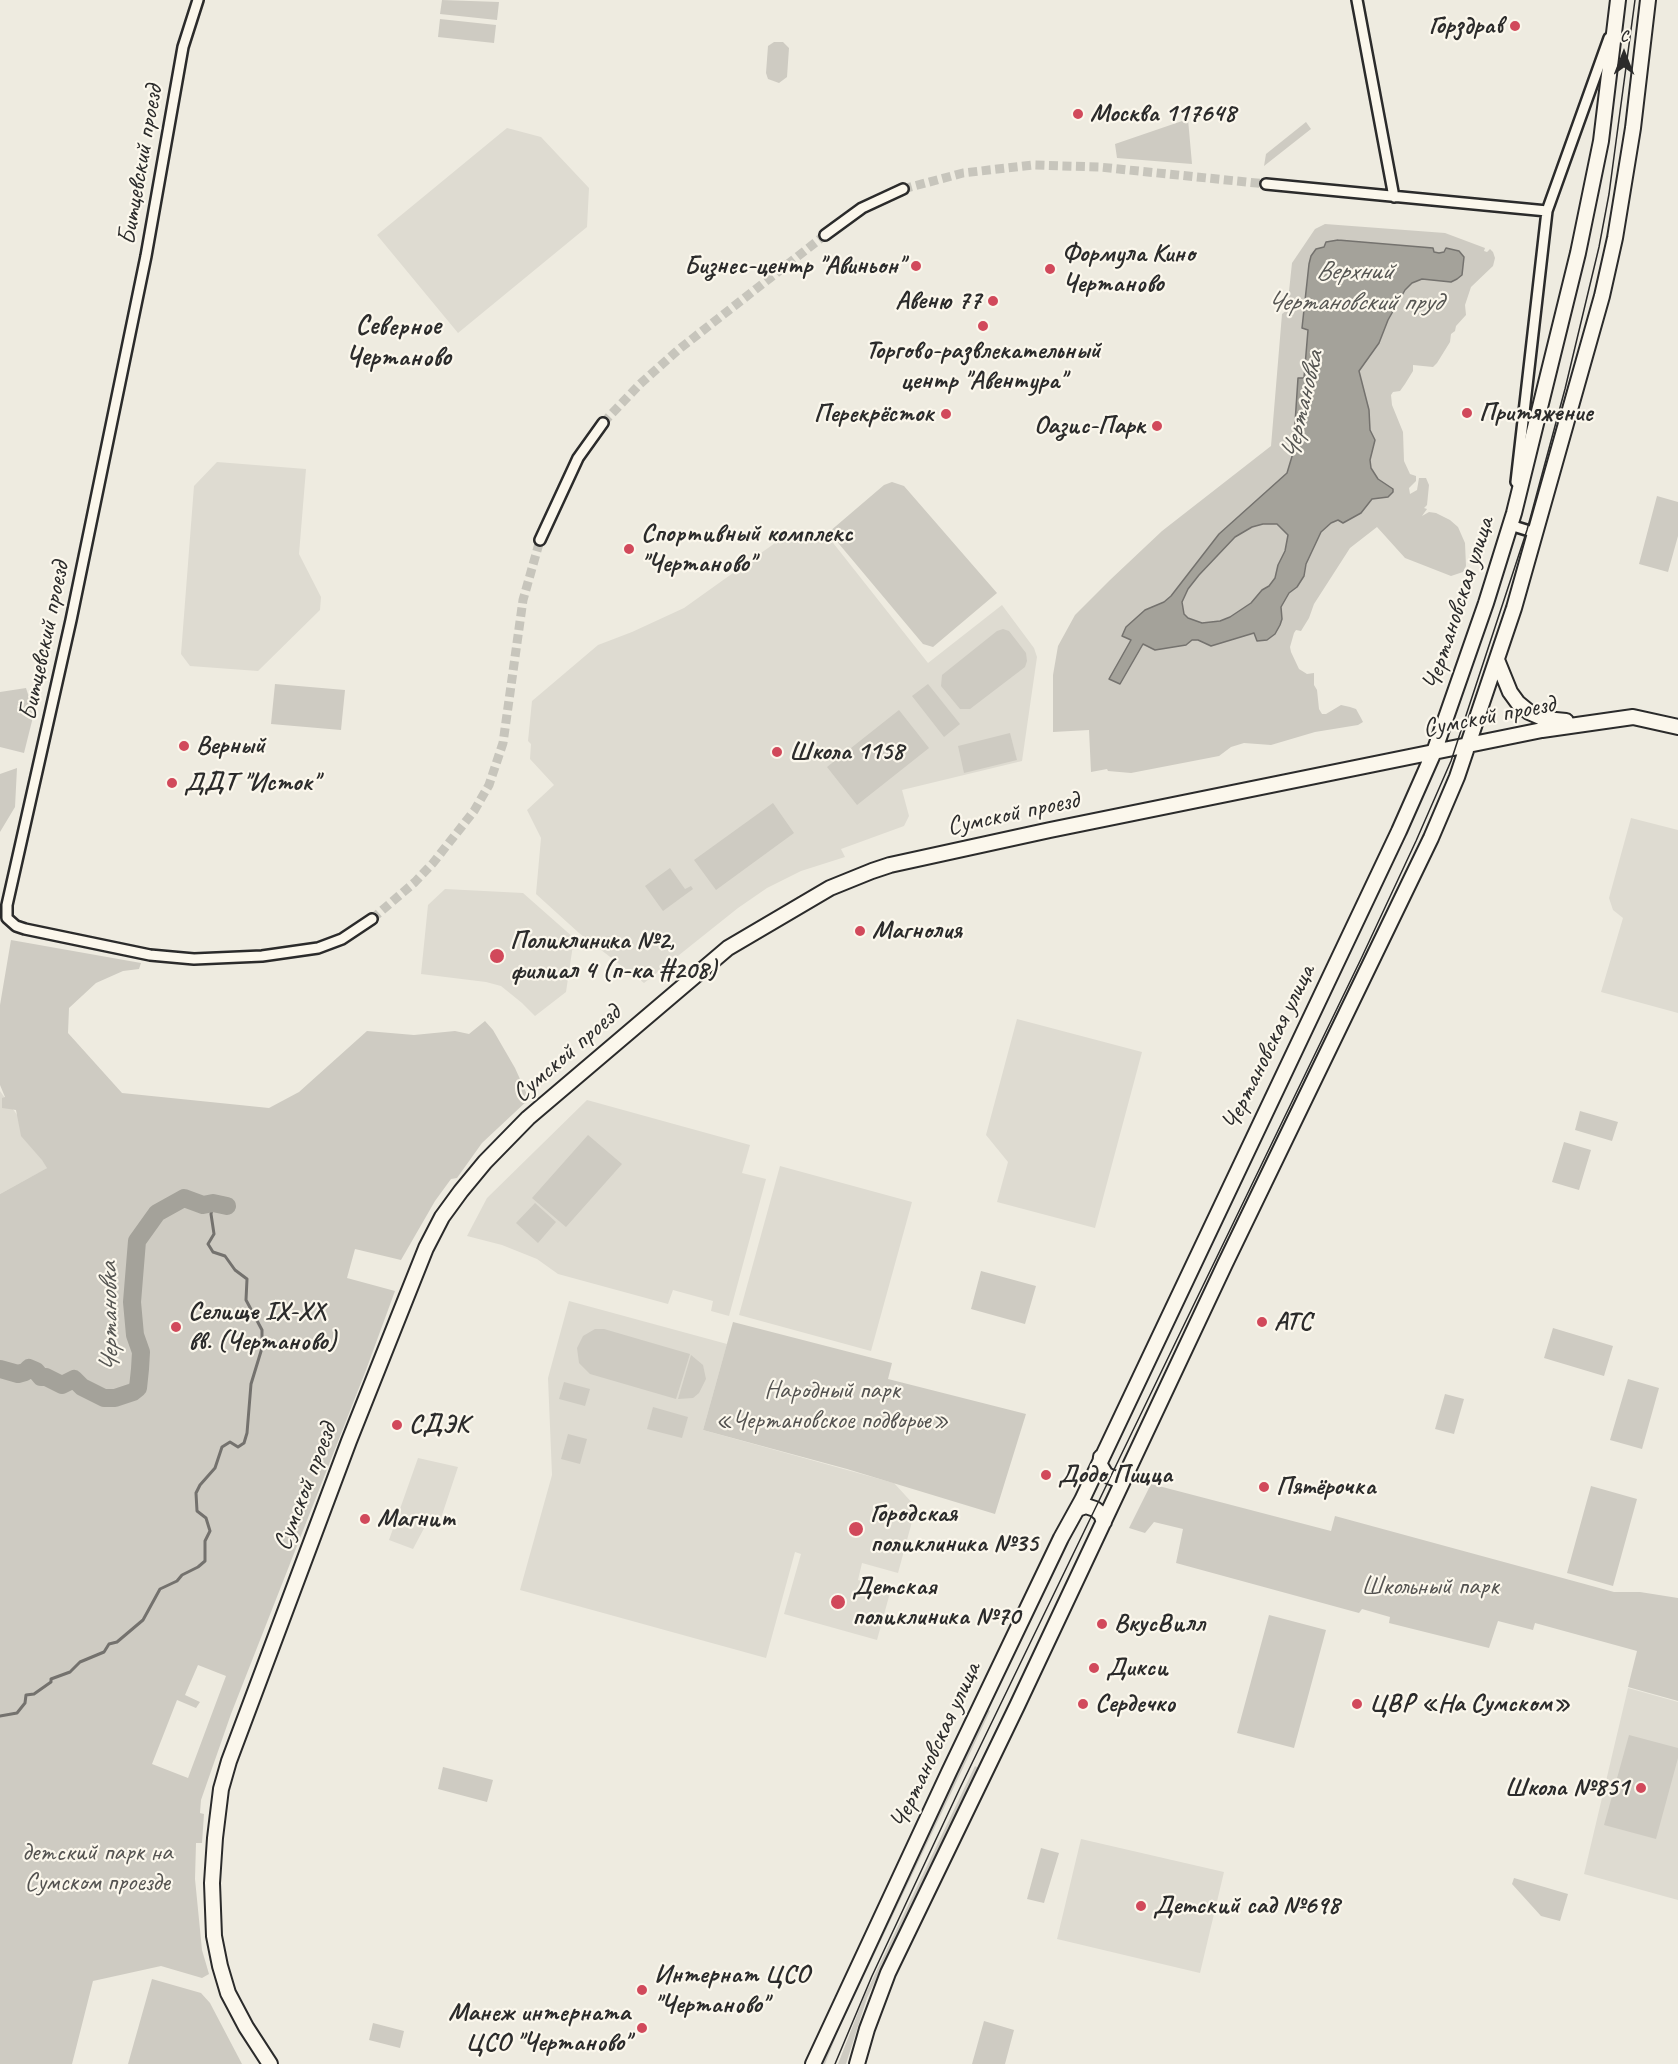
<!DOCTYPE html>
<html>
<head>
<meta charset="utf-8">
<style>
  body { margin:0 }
  #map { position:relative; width:1678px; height:2064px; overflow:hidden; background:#eeebe0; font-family:Caveat,sans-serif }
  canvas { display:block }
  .north { position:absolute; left:1594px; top:24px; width:60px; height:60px; -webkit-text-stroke:4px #fbf7ec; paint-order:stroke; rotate:0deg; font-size:16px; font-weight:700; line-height:24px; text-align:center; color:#2b2b2b }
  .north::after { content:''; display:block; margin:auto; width:21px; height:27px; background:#2b2b2b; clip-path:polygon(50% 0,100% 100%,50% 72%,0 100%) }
</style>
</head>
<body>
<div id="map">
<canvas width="1678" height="2064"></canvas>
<div class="north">С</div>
</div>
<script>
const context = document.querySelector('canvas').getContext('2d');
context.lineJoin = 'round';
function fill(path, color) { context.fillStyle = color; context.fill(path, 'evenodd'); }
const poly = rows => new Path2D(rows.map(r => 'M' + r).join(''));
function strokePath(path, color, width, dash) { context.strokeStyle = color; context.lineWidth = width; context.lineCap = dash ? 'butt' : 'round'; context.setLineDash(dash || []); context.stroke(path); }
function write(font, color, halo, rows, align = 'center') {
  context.font = font + ' Caveat,sans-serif'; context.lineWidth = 4.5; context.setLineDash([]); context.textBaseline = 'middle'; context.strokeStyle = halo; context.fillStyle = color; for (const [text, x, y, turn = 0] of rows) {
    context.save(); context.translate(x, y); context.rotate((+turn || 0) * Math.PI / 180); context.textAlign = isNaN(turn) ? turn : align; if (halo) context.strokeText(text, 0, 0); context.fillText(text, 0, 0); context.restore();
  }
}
fill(poly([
  [507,128,541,137,589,188,587,227,458,333,377,235],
  [217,462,306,469,299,554,321,597,320,610,258,671,190,666,181,654,194,486],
  [789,533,830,539,928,663,1002,605,1034,648,1037,657,1022,761,902,790,909,816,904,826,841,849,845,857,801,871,767,888,738,908,644,983,579,933,536,894,541,838,527,810,554,785,530,759,531,744,528,741,532,701,598,645,632,632,684,608],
  [1631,818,1678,830,1678,1013,1601,992,1623,918,1613,910,1609,898],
  [445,889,523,893,574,938,566,992,535,1016,522,1003,501,986,486,982,421,974,428,905],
  [1017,1019,1142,1052,1095,1228,997,1202,1008,1162,986,1135],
  [0,1091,53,1165,0,1194],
  [587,1100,750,1145,742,1173,766,1179,729,1316,711,1311,713,1301,673,1290,668,1304,558,1274,537,1259,502,1245,467,1236,487,1198],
  [780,1166,912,1202,871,1351,739,1315],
  [569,1301,727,1344,703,1430,894,1483,916,1507,898,1573,862,1563,858,1580,891,1589,877,1640,784,1614,801,1554,795,1552,766,1658,520,1590,552,1475,548,1378],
  [418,1458,458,1467,441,1518,430,1517,413,1549,389,1540],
  [1628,1688,1678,1702,1678,1900,1584,1874],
  [1081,1839,1224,1872,1200,1973,1057,1939]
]), '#dedbd1');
fill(poly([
  [442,0,499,2,497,20,440,14],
  [440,19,496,25,494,43,438,37],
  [774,42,783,42,789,48,787,77,779,83,768,79,766,73,768,46],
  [1188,119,1192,164,1117,158,1115,144],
  [1306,122,1311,129,1264,166,1266,154],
  [1325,224,1445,233,1485,248,1484,251,1487,252,1490,249,1493,252,1495,258,1493,266,1471,287,1465,305,1466,315,1456,326,1455,331,1451,334,1450,342,1437,363,1433,367,1413,365,1413,371,1405,384,1400,391,1393,392,1391,395,1392,405,1403,432,1404,461,1410,474,1416,476,1416,481,1409,488,1410,494,1417,490,1419,478,1426,478,1429,485,1427,505,1424,508,1427,509,1422,516,1429,512,1436,513,1450,520,1458,527,1465,543,1466,566,1463,572,1451,576,1405,558,1377,527,1350,548,1314,604,1309,618,1301,631,1296,630,1294,633,1290,647,1291,652,1299,669,1307,674,1314,673,1314,685,1317,690,1319,709,1322,714,1326,714,1341,705,1350,707,1356,709,1361,718,1363,722,1358,725,1315,732,1271,745,1244,743,1231,747,1219,756,1131,773,1108,771,1107,769,1091,772,1089,730,1053,732,1053,675,1058,646,1075,615,1110,580,1162,531,1271,446,1282,314,1287,310,1292,263,1315,229],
  [892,482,904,486,997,593,933,647,923,644,829,532,884,485],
  [1657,496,1678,502,1678,536,1668,572,1639,564],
  [1003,629,1009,631,1026,653,1027,661,1025,667,970,709,960,709,941,686,942,675,997,631],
  [275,684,345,690,341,730,271,724],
  [928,684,960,724,944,737,912,696],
  [26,688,34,713,24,753,0,747,0,692],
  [899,710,929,748,857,805,827,767],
  [1010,733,1017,760,964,773,958,746],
  [17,768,15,807,0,832,0,774],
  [773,803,794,833,716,890,694,860],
  [670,868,685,889,691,886,693,889,663,911,645,886],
  [11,940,141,963,139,969,123,971,96,983,69,1008,68,1033,122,1093,269,1108,299,1092,367,1031,414,1035,455,1031,469,1034,485,1021,493,1030,515,1068,529,1099,482,1143,457,1178,451,1179,435,1201,401,1260,355,1249,347,1278,395,1291,366,1370,231,1714,201,1800,200,1813,204,1814,202,1843,196,1843,195,1879,202,1950,209,1974,202,1978,161,1966,93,1981,72,2064,0,2064,0,1194,47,1168,42,1160,21,1136,16,1110,2,1108,2,1098,5,1097,0,1085,0,1005],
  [198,1665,226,1676,188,1778,152,1764,177,1700,196,1708,200,1702,185,1695],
  [1580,1111,1618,1122,1612,1141,1575,1130],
  [588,1135,622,1164,566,1227,532,1198],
  [1564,1142,1591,1150,1579,1190,1552,1182],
  [535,1203,556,1222,538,1243,516,1223],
  [981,1271,1036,1286,1025,1324,971,1309],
  [733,1322,892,1363,888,1379,1026,1414,995,1514,847,1469,703,1430],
  [1553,1328,1613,1346,1604,1376,1544,1358],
  [595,1329,604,1329,690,1354,676,1399,590,1374,579,1363,577,1348,583,1336],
  [691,1355,703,1365,706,1379,699,1393,693,1398,678,1399],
  [1628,1379,1659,1388,1642,1449,1610,1440],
  [564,1382,590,1389,585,1406,559,1399],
  [1445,1394,1464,1399,1454,1434,1435,1429],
  [653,1407,688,1417,682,1438,647,1429],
  [568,1434,587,1439,580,1464,561,1459],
  [1151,1484,1331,1531,1335,1516,1614,1592,1640,1592,1678,1598,1678,1701,1628,1687,1637,1651,1535,1623,1533,1630,1498,1621,1489,1648,1389,1623,1390,1617,1362,1609,1359,1613,1176,1563,1183,1529,1154,1522,1145,1533,1129,1528],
  [1591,1486,1637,1499,1613,1586,1567,1573],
  [1269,1615,1326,1630,1294,1748,1237,1733],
  [987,1709,990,1711,839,2029,825,2064,820,2064],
  [1629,1735,1678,1748,1678,1758,1656,1839,1604,1825],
  [975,1766,978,1768,867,1998,846,2064,838,2064,864,1997],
  [443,1767,493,1780,487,1802,438,1789],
  [1041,1848,1059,1853,1044,1903,1027,1899],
  [1514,1878,1568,1894,1560,1921,1541,1916,1512,1884],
  [152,1979,201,1993,210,2003,242,2064,128,2064],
  [984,2021,1014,2030,1005,2064,972,2064],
  [373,2023,404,2031,400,2048,369,2040]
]), '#cecbc2');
const water = poly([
  [1338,240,1433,248,1434,252,1439,253,1444,252,1446,248,1459,251,1464,257,1462,275,1457,279,1451,282,1422,279,1412,283,1405,290,1388,320,1379,343,1359,371,1369,410,1370,430,1375,440,1370,460,1371,468,1378,479,1393,489,1393,492,1388,497,1372,499,1361,513,1343,523,1338,520,1331,523,1321,532,1306,564,1304,576,1297,587,1289,593,1281,607,1282,619,1280,625,1275,634,1267,640,1257,641,1254,633,1211,646,1198,640,1192,640,1186,645,1155,650,1143,644,1120,684,1109,679,1131,640,1122,636,1126,627,1145,610,1164,602,1171,596,1219,534,1287,473,1293,453,1298,378,1304,378,1308,330,1302,328,1309,264,1311,256,1316,249,1324,247,1326,242,1338,240],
  [1263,524,1277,524,1288,535,1285,551,1278,565,1275,578,1269,586,1262,590,1251,603,1230,617,1220,621,1202,623,1188,618,1184,614,1182,602,1188,589,1199,575,1235,537,1252,527,1263,524]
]);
fill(water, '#a4a29a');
strokePath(water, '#74726e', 1.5);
strokePath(poly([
  [0,1716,17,1713,25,1703,26,1695,34,1694,51,1682,51,1679,70,1672,80,1662,104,1652,109,1644,117,1642,143,1620,160,1589,177,1581,182,1575,198,1567,205,1561,205,1541,210,1531,206,1518,197,1511,196,1493,200,1485,215,1468,222,1447,230,1442,238,1447,244,1443,247,1433,251,1384,262,1348,262,1330,246,1300,247,1279,235,1270,225,1256,213,1252,208,1244,214,1234,211,1214,213,1203]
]), '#74726e', 3);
strokePath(poly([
  [0,1369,18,1374,25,1372,29,1368,36,1371,41,1377,46,1377,62,1385,74,1379,82,1387,104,1398,115,1398,133,1392,138,1388,140,1369,141,1352,135,1335,132,1302,137,1241,157,1213,184,1198,203,1205,213,1203,227,1206]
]), '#a4a29a', 18);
strokePath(poly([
  [903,189,963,173,1033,165,1099,167,1266,184],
  [603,423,640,384,678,350,825,235],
  [372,919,415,882,433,863,474,811,489,785,503,743,523,600,540,540]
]), '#c7c5bc', 9, [9, 4.5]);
const street = poly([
  [198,0,183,47,146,256,71,620,7,905,7,918,16,926,25,929,150,955,194,959,262,956,318,948,342,939,372,919],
  [1357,0,1394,197],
  [1266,184,1547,211],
  [825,235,862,208,903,189],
  [1516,482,1547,211,1609,38],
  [1510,525,1536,533],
  [540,540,578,458,603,423]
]);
const secondary = poly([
  [1497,660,1510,692,1518,703,1529,712,1545,719,1566,721],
  [1101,1457,1100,1465,1106,1475,1116,1479,1126,1475],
  [1077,1509,1086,1506,1095,1509,1101,1514,1104,1522],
  [270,2064,246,2027,228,1993,220,1966,214,1936,212,1883,215,1838,221,1789,229,1761,349,1441,426,1248,442,1217,461,1191,485,1162,528,1118,728,948,830,888,872,871,890,865,1050,830,1542,730,1633,717,1678,727],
  [813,2064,949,1772,1061,1538,1082,1500,1399,831,1434,752,1486,603,1514,513,1578,253,1601,141,1618,0],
  [857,2064,867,2029,888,1973,1017,1706,1225,1264,1431,838,1457,777,1514,608,1602,296,1615,238,1633,128,1648,0]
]);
strokePath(street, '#2b2b2b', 14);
strokePath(secondary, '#2b2b2b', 18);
strokePath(street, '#fbf7ec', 9);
strokePath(secondary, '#fbf7ec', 14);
strokePath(poly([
  [835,2064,872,1976,960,1788,1360,961,1416,841,1451,761,1527,530,1565,389,1599,247,1609,194,1635,0]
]), '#2b2b2b', 1.5);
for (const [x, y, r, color] of [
  [1515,26,6,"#d1495b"],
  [1078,114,6,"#d1495b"],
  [916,266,6,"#d1495b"],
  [1050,269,6,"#d1495b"],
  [993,301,6,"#d1495b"],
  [983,326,6,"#d1495b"],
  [1467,413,6,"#d1495b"],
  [946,414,6,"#d1495b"],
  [1157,426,6,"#d1495b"],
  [629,549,6,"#d1495b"],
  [184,746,6,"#d1495b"],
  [777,752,6,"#d1495b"],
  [172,783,6,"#d1495b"],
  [860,931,6,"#d1495b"],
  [497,956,8,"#d1495b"],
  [1262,1322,6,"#d1495b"],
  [176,1327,6,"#d1495b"],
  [397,1425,6,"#d1495b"],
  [1046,1475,6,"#d1495b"],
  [1264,1487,6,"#d1495b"],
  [365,1519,6,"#d1495b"],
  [856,1529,8,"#d1495b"],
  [838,1602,8,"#d1495b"],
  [1102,1624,6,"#d1495b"],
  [1094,1668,6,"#d1495b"],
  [1083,1704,6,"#d1495b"],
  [1357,1704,6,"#d1495b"],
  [1641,1788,6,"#d1495b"],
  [1141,1906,6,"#d1495b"],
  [642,1990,6,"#d1495b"],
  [642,2028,6,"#d1495b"]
]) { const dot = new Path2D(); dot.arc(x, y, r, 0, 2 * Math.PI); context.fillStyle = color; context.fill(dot); strokePath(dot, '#fbf7ec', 2); }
write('bold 26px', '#2b2b2b', '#fbf7ec', [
  ["Горздрав",1503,26,"right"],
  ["Москва 117648",1090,114],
  ["Формула Кино",1062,254],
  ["Чертаново",1062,284],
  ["Бизнес-центр \"Авиньон\"",904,266,"right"],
  ["Авеню 77",981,301,"right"],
  ["Торгово-развлекательный",983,351,"center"],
  ["центр \"Авентура\"",983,381,"center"],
  ["Притяжение",1479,413],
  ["Перекрёсток",934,414,"right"],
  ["Оазис-Парк",1145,426,"right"],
  ["Спортивный комплекс",641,534],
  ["\"Чертаново\"",641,564],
  ["Верный",196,746],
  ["Школа 1158",789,752],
  ["ДДТ \"Исток\"",184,783],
  ["Магнолия",872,931],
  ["Поликлиника №2,",510,941],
  ["филиал 4 (п-ка #208)",510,971],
  ["Селище IX-XX",188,1312],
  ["вв. (Чертаново)",188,1342],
  ["АТС",1274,1322],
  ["СДЭК",409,1425],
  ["Додо Пицца",1058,1475],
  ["Пятёрочка",1276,1487],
  ["Городская",870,1514],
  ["поликлиника №35",870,1544],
  ["Магнит",377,1519],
  ["Детская",852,1587],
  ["поликлиника №70",852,1617],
  ["ВкусВилл",1114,1624],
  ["Дикси",1106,1668],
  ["Сердечко",1095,1704],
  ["ЦВР «На Сумском»",1369,1704],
  ["Школа №851",1629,1788,"right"],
  ["Детский сад №698",1153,1906],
  ["Интернат ЦСО",654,1975],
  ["\"Чертаново\"",654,2005],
  ["Манеж интерната",630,2013,"right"],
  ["ЦСО \"Чертаново\"",630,2043,"right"]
], 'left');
write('26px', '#2b2b2b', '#fbf7ec', [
  ["Битцевский проезд",141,165,-80],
  ["Чертановская улица",1459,604,-72],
  ["Битцевский проезд",45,641,-78],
  ["Сумской проезд",1489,717,-11],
  ["Сумской проезд",1013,814,-12],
  ["Чертановская улица",1269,1048,-64],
  ["Сумской проезд",567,1054,-41],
  ["Сумской проезд",306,1487,-69],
  ["Чертановская улица",936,1746,-65]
]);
write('26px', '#545351', '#fbf7ec', [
  ["Народный парк",832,1391],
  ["«Чертановское подворье»",832,1421],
  ["Школьный парк",1430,1587],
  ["детский парк на",97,1853],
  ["Сумском проезде",97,1883]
]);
write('italic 27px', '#555552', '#fbf7ec', [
  ["Верхний",1354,272],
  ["Чертановский пруд",1354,303],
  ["Чертановка",1303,406,-77],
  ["Чертановка",110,1318,-91]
]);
write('bold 27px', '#2b2b2b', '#fbf7ec', [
  ["Северное",398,327],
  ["Чертаново",398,358]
]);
</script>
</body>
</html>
